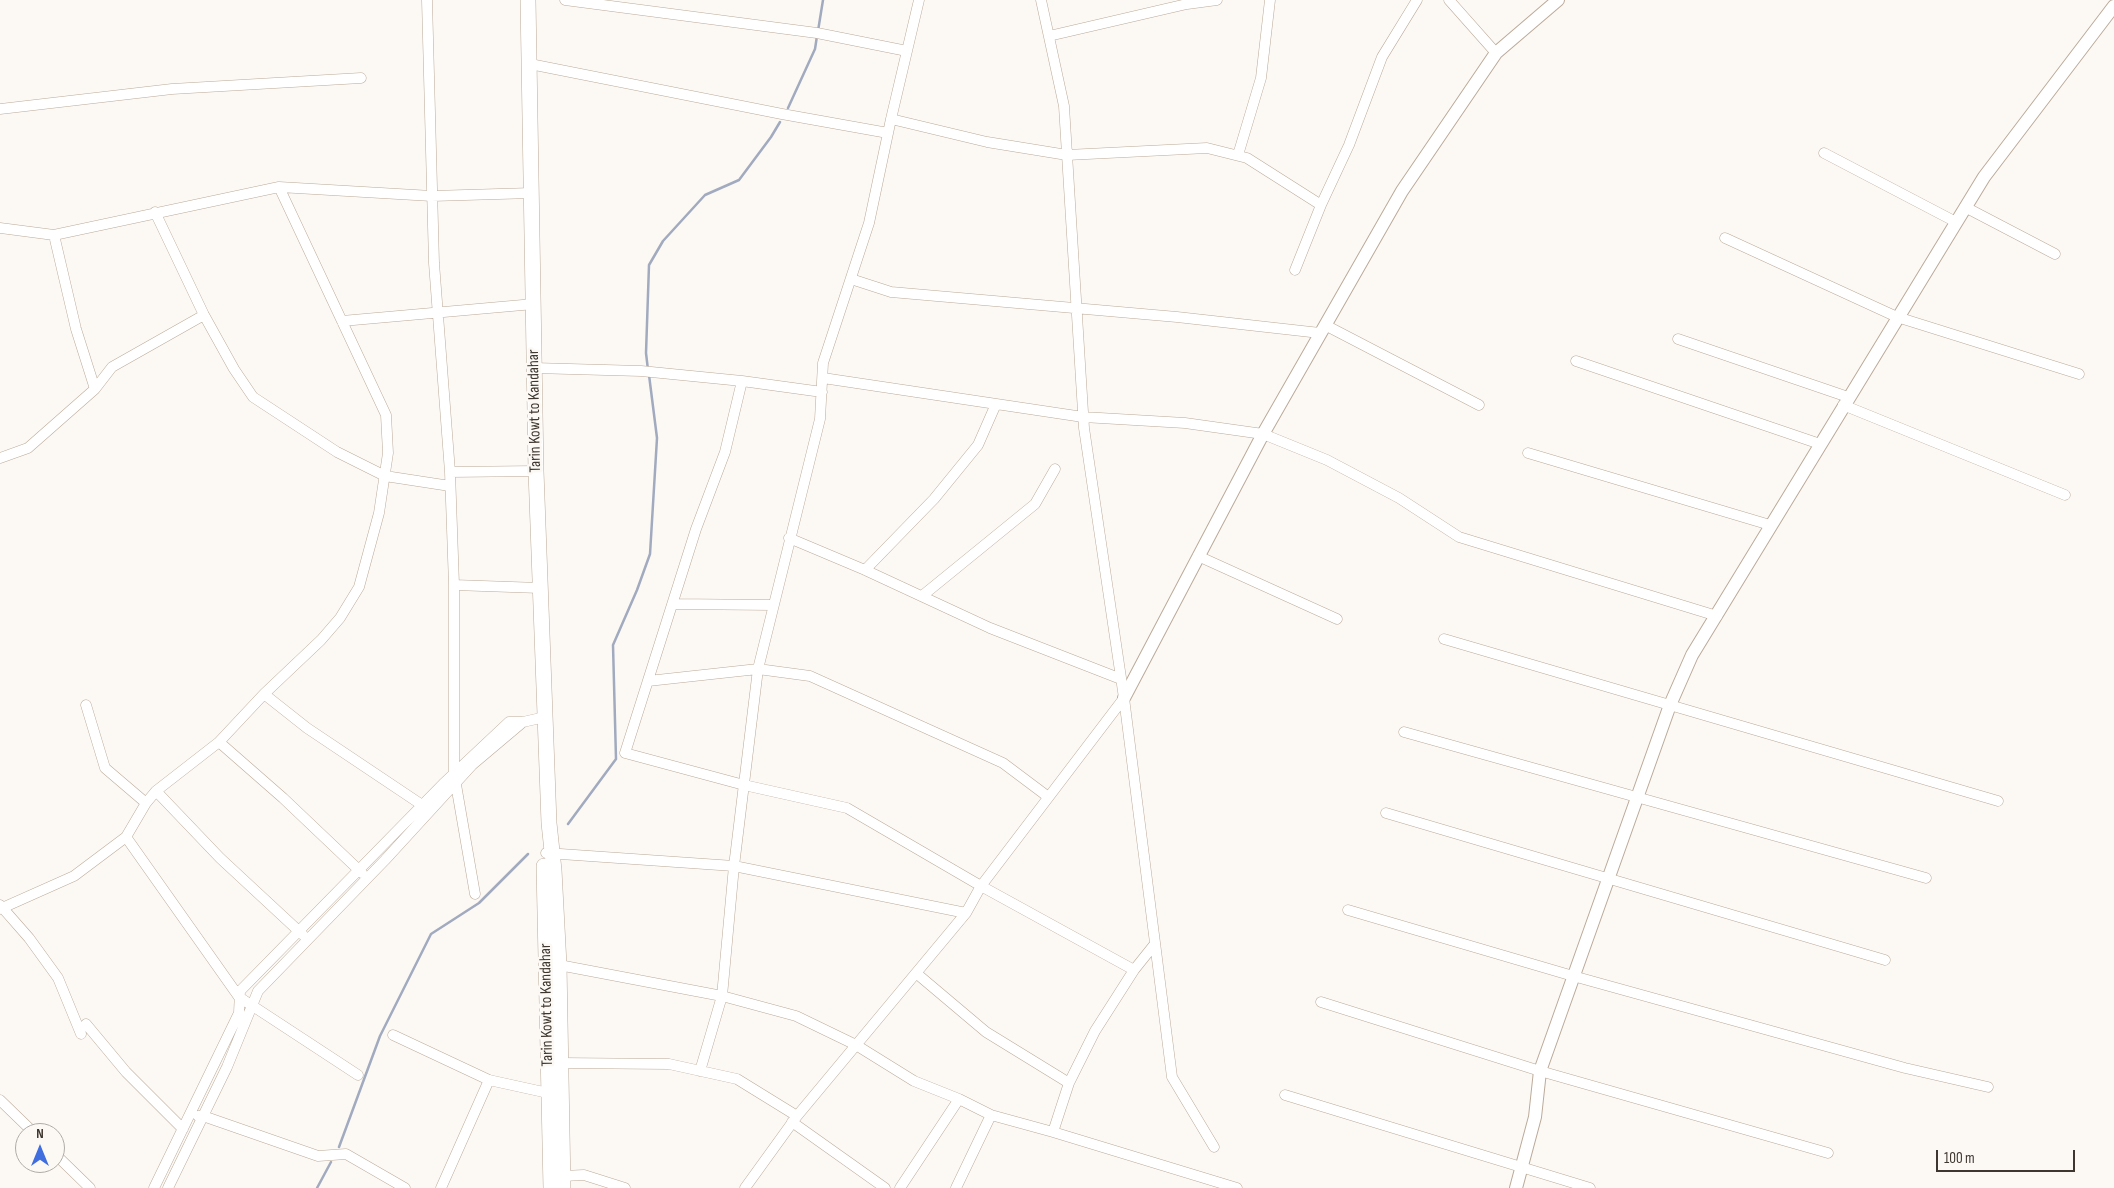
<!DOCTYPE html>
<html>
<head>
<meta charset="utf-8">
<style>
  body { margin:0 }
  #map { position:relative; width:2114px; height:1188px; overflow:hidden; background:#fcf9f5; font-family:"Sofia Sans Condensed",sans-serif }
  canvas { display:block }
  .north { position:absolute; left:15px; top:1123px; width:50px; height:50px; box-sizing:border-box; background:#fcf9f5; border:1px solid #b0aba6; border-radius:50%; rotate:0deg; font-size:14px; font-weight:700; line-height:20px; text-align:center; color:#3e372f }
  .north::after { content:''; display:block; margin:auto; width:18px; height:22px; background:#416edf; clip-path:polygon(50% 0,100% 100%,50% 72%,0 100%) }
  .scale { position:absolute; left:1936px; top:1150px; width:139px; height:22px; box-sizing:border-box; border:2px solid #3e372f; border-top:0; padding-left:6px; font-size:15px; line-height:18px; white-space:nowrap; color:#3e372f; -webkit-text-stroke:4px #fcf9f5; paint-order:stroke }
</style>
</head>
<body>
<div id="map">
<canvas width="2114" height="1188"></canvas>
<div class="north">N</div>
<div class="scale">100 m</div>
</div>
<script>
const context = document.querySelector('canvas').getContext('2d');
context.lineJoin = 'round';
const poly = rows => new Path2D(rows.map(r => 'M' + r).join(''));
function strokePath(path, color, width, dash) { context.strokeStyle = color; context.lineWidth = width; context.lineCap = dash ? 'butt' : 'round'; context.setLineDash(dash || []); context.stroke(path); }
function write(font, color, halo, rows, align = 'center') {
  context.font = font + ' "Sofia Sans Condensed",sans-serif'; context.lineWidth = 5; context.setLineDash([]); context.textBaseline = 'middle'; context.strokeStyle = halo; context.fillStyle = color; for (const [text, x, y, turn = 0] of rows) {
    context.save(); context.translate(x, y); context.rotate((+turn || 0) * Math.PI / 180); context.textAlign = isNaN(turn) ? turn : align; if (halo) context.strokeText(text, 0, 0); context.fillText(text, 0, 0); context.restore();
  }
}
strokePath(poly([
  [818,31,823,0],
  [788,108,815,49,817,36],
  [648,370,646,353,649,265,663,241,705,195,739,180,771,137,780,122],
  [568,824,616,759,613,645,637,590,650,554,657,438,649,375],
  [339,1147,380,1036,431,934,479,903,528,854],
  [317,1188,331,1162]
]), '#a1aabe', 2.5);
const minor = poly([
  [427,0,434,263,450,472,454,585,454,773,475,894],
  [565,0,817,33,907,51],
  [1041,0,1064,106,1084,428,1124,698,1172,1077,1214,1147],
  [1449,0,1496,53],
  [1049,36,1187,4,1217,0],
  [530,64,782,114,888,133],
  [0,109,172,89,361,78],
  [891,119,987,142,1067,155,1207,148,1247,158,1321,205],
  [1824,153,1956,222],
  [1238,155,1261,78,1270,0],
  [1965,207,2055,254],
  [155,212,204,315,234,369,253,397,337,452,385,476,450,486],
  [0,228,54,235,279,187,432,196,532,193],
  [54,235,76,329,95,389],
  [1725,238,1897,317,2079,374],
  [1295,270,1321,205,1349,145,1382,57,1417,0],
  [851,279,891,292,1177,317,1320,333],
  [342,321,534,304],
  [1325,325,1479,405],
  [1678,339,1848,397],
  [1576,361,1820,444],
  [534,368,641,371,742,381,822,392],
  [823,378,1083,417,1185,423,1263,434,1327,460,1399,498,1459,537,1717,616],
  [742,381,725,452,696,529,625,753,744,785,847,808,981,886,1134,970],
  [1843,405,2065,495],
  [1528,453,1770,525],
  [0,458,28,448,95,389,112,367,204,315],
  [450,472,536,471],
  [789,538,865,570,990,628,1121,679],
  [1198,556,1337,619],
  [865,570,934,499,978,445,996,404],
  [454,585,540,588],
  [922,596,1035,504,1055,469],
  [673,604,772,605],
  [1444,639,1998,801],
  [648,681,758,669,810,676,1003,763,1047,796],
  [264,694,307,728,422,805],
  [86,705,105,768,146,803],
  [1404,732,1926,878],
  [219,742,283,798,362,873],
  [156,791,220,858,303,935],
  [1386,813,1885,960],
  [126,837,239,997,358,1075],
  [546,853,734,866,966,913],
  [0,905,29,938,58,978,81,1034],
  [0,909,74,876,126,837,146,803,156,791,219,742,264,694,321,640,340,618,359,587,379,513,388,453,386,415,279,187],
  [1348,910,1573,976,1905,1068,1988,1087],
  [559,965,722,996,796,1016,856,1045,914,1081,959,1099,991,1115,1053,1132,1237,1188],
  [916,973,986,1032,1069,1083],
  [1321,1002,1540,1071,1828,1153],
  [86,1024,126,1072,183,1129],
  [393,1035,489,1080,548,1093],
  [560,1063,669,1064,737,1079,797,1116],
  [700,1071,722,996,734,866,758,669,820,419,823,363,869,223,891,119,919,0],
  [1285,1095,1590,1188],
  [0,1100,34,1133],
  [198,1116,203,1116,318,1156,346,1154,405,1188],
  [792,1122,885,1188],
  [1053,1132,1069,1083,1095,1031,1134,970,1154,945],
  [55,1154,90,1188],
  [563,1176,584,1175,625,1188],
  [154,1188,239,1013,240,991,443,784,509,722,523,722,545,717],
  [168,1188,227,1067,258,991,385,860,472,765,523,722],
  [441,1188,489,1080],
  [745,1188,797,1116,966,913,981,886,1124,698],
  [900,1188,959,1099],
  [956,1188,991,1115]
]);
const tertiary = poly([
  [1124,698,1263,434,1402,191,1496,53,1558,0],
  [1516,1188,1535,1117,1540,1071,1670,705,1692,655,1984,177,2114,6]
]);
const primary = poly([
  [528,0,536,471,549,823,554,870,559,965,563,1188],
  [544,866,551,1188]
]);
strokePath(minor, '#ba9', 11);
strokePath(tertiary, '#ba9', 14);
strokePath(primary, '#ba9', 16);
strokePath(minor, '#fff', 10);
strokePath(tertiary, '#fff', 12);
strokePath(primary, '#fff', 15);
write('16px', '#3e372f', '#fcf9f5', [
  ["Tarin Kowt to Kandahar",535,411,-91],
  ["Tarin Kowt to Kandahar",547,1005,-91]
]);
</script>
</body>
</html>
